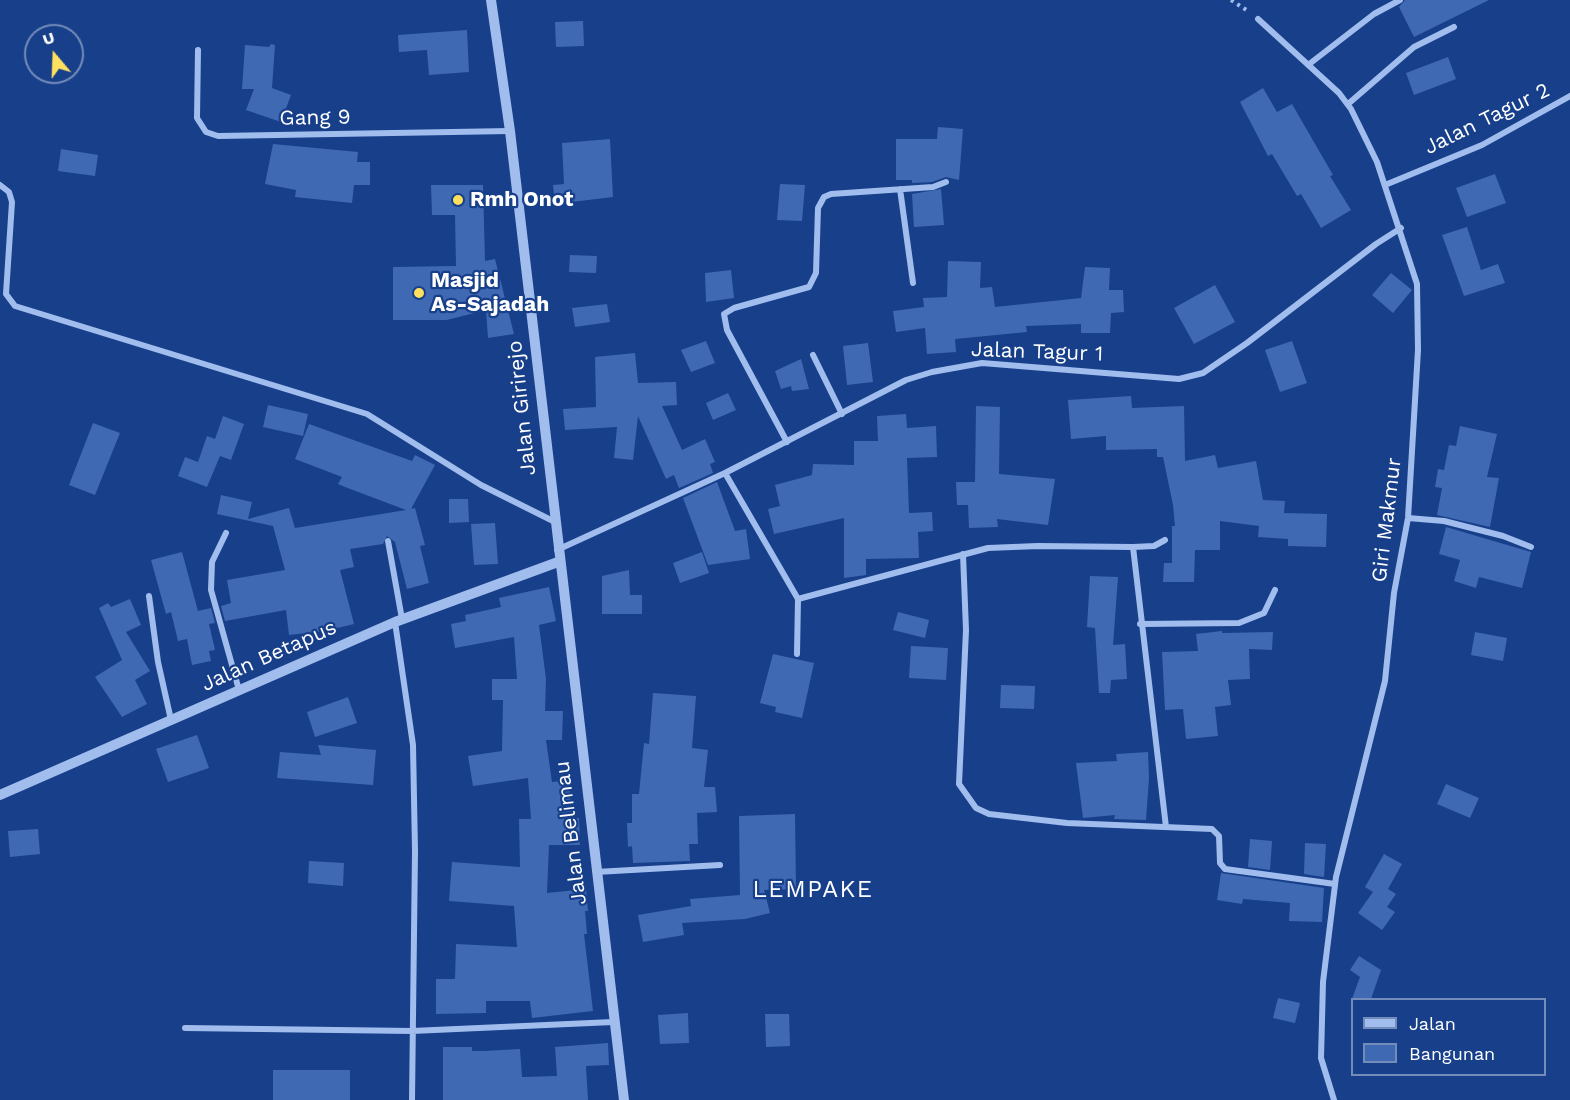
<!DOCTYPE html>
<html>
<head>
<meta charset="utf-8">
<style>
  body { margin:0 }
  #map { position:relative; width:1570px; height:1100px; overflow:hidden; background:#173f8a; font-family:"Work Sans",sans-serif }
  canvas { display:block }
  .legend { position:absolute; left:1351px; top:998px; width:195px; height:78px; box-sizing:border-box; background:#173f8a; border:2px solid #748cb9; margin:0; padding:8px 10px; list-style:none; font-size:18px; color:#fff }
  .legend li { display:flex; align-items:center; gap:12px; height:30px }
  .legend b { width:30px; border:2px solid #748cb9 }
  .north { position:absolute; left:24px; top:24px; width:60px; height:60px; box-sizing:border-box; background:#173f8a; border:2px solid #748cb9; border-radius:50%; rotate:341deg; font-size:16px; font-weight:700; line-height:24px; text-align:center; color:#fff }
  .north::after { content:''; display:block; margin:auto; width:21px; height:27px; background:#ffdf5e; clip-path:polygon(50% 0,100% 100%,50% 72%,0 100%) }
</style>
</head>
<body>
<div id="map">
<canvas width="1570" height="1100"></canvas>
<ul class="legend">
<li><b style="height:8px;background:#a1bdee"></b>Jalan</li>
<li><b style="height:16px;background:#4069b3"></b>Bangunan</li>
</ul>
<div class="north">U</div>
</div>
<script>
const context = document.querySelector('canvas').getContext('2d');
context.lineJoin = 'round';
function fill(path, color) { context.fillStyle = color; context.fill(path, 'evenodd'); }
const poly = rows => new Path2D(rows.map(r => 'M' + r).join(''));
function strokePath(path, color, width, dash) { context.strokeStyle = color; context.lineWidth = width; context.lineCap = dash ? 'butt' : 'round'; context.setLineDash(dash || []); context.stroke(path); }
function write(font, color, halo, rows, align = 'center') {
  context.font = font + ' "Work Sans",sans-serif'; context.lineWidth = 4.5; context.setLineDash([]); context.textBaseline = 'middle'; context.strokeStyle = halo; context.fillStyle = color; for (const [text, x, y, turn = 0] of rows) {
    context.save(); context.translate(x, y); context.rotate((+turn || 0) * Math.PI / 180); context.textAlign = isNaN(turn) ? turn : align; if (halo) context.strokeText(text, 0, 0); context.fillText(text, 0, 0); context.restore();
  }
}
fill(poly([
  [1405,0,1489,0,1414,37,1399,7],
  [583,21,584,46,556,47,555,22],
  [467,30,469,72,429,75,427,50,399,52,398,35],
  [271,44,275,45,272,88,291,95,281,122,246,110,254,89,242,89,245,45,269,47],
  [1448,57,1456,79,1414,95,1406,73],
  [1263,88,1277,112,1292,104,1333,175,1330,176,1351,210,1321,228,1301,194,1297,196,1272,154,1268,156,1240,102],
  [938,127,963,129,959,180,946,177,932,182,912,183,912,180,896,180,896,139,937,139],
  [610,139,613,197,555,204,553,185,564,184,562,143],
  [273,144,358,152,357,162,370,162,370,185,354,185,352,203,295,197,296,190,265,184],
  [61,149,98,155,95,176,58,171],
  [1495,174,1506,203,1467,217,1456,188],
  [780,184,805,185,802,221,777,220],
  [431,185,483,185,485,261,495,259,514,334,488,338,486,310,447,320,393,320,393,267,456,266,455,215,432,215],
  [941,189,944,225,914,227,912,194],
  [1467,227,1481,270,1498,264,1505,283,1464,296,1442,235],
  [570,255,597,256,596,273,569,272],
  [948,261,981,262,980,288,992,287,995,307,1081,298,1085,267,1110,268,1109,290,1123,290,1124,312,1111,313,1110,333,1081,333,1081,324,1026,326,1027,332,955,339,956,352,927,354,925,328,896,332,893,311,924,307,923,298,947,297],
  [731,270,734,298,706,302,705,273],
  [1391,273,1412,290,1393,313,1372,295],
  [1215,285,1235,322,1194,344,1174,308],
  [607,304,610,322,575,327,572,308],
  [706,341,715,363,691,372,681,350],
  [1292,341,1307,383,1280,392,1265,350],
  [868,343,873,382,847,385,843,346],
  [635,353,638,383,676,382,677,405,662,406,682,450,705,439,715,462,710,464,713,473,679,488,674,475,666,479,638,416,633,460,614,458,617,427,565,430,563,409,596,407,595,357],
  [801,359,809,389,792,391,791,386,781,389,775,371],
  [728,393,736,410,713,420,706,403],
  [1131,396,1132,408,1184,406,1185,461,1215,455,1218,468,1256,461,1263,500,1285,501,1284,513,1327,514,1326,547,1288,546,1288,539,1258,537,1259,526,1220,521,1220,550,1195,550,1194,582,1163,582,1164,563,1172,563,1172,526,1175,526,1173,505,1163,457,1157,457,1157,449,1106,450,1106,436,1071,439,1068,400],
  [268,405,308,414,303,436,263,427],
  [976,406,1000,407,999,474,1055,479,1048,525,997,519,998,527,969,528,968,505,957,505,956,482,975,482],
  [906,414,907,428,936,426,937,457,907,458,909,513,932,512,933,531,918,532,919,558,866,559,866,575,844,578,844,518,774,534,768,509,780,506,775,485,812,475,813,464,854,465,854,441,878,441,877,416],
  [223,416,244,424,231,460,220,456,207,487,178,476,185,457,198,462,207,436,215,439],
  [93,423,120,433,95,495,69,485],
  [309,424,412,461,415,455,435,465,411,509,415,508,425,545,420,546,429,583,407,589,395,542,387,536,383,544,350,549,354,567,340,570,354,624,325,631,289,635,286,610,225,621,221,606,231,603,227,580,285,570,273,526,217,514,221,495,252,502,248,519,289,508,295,528,406,510,345,487,338,484,342,477,295,459],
  [1460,426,1497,434,1487,477,1499,478,1490,527,1437,515,1442,488,1435,487,1438,469,1444,470,1449,445,1456,446],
  [717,482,735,531,746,529,750,559,708,565,683,498],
  [449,499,468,499,469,522,449,523],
  [495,523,498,564,474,565,471,524],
  [1446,527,1531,552,1522,588,1479,577,1476,588,1454,581,1460,560,1439,554],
  [182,552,198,611,211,608,215,623,209,624,215,650,209,651,211,661,192,665,187,639,178,641,171,612,166,614,151,560],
  [702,552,709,573,680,583,673,563],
  [629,570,630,595,642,595,642,614,602,614,602,576],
  [1090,576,1118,577,1113,645,1125,644,1127,679,1111,680,1110,693,1099,693,1095,628,1087,627],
  [549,587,556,621,539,625,546,679,545,711,563,711,562,740,546,740,552,782,569,780,572,818,579,818,580,845,549,845,547,893,586,889,588,911,585,911,587,934,584,934,593,1011,532,1018,530,1001,486,1001,486,1013,436,1014,436,979,455,979,456,944,517,947,514,906,449,901,452,862,520,867,519,819,531,819,528,778,473,786,468,756,502,751,503,700,492,700,492,679,517,679,514,637,455,648,451,624,466,621,465,615,501,607,499,598],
  [130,599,141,625,126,632,150,671,135,680,147,704,122,717,95,677,122,660,99,608,108,603,111,607],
  [898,612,929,620,925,638,893,630],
  [1222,631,1222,633,1273,632,1272,650,1249,649,1250,679,1228,680,1231,705,1215,707,1218,736,1186,739,1183,709,1165,710,1162,652,1198,651,1196,634],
  [1475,632,1507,638,1503,661,1471,655],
  [911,646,948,648,946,680,909,678],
  [773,654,814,663,802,718,775,712,776,707,760,703],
  [1001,685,1035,686,1034,709,1000,708],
  [653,693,696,696,692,748,708,750,704,787,715,787,717,812,697,813,698,844,689,844,690,861,633,863,632,846,628,847,627,823,632,823,632,794,639,794,644,743,649,744],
  [348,697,357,723,315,737,307,712],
  [197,735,209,768,168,782,156,749],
  [318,745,376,750,373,785,277,778,280,752,321,755],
  [1148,752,1149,778,1146,820,1114,819,1115,815,1083,818,1076,763,1117,761,1116,754],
  [1446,784,1479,798,1470,818,1437,804],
  [795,814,796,889,764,890,770,913,745,919,682,923,684,935,643,942,638,915,691,906,690,899,740,895,739,816],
  [38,829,40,854,10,857,8,831],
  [1250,839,1272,841,1270,870,1248,867],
  [1305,843,1326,844,1324,877,1304,874],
  [1384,854,1402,864,1388,889,1396,894,1387,907,1395,912,1382,930,1358,913,1373,892,1365,887],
  [309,861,344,863,343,886,308,883],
  [1221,873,1324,888,1322,922,1289,921,1290,903,1243,899,1242,904,1217,900],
  [1359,956,1381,970,1371,999,1352,999,1360,977,1350,970],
  [1278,998,1300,1003,1295,1023,1273,1018],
  [688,1013,689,1043,660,1044,658,1015],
  [765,1014,789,1014,790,1046,766,1047],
  [608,1043,609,1065,586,1066,588,1100,443,1100,443,1047,472,1047,472,1051,484,1051,520,1049,522,1077,557,1076,555,1047],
  [273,1070,350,1070,350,1100,273,1100]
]), '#4069b3');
strokePath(poly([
  [1231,0,1248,11]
]), '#a1bdee', 4, [3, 4.5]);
strokePath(poly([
  [1258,19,1339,93,1351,109,1377,162,1417,284,1418,350,1408,518,1394,593,1385,681,1336,877,1323,982,1321,1058,1334,1100],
  [198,50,197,118,206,132,218,136,510,131],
  [1308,65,1374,14,1400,0],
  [1348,104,1414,47,1454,27],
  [0,185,9,192,12,202,6,294,15,306,367,414,481,485,555,522],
  [1385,185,1482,145,1570,96],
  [900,189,913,283],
  [813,355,842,414],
  [787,442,727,330,724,314,734,308,809,287,816,273,818,208,824,197,831,194,933,187,946,182],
  [725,473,798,599,797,654],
  [1408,518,1444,521,1503,536,1531,547],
  [226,533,212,562,211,590,239,690],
  [388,541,402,619],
  [1133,547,1154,546,1165,540],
  [557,550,725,473,906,380,932,372,982,363,1179,379,1203,373,1247,343,1376,244,1401,228],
  [963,554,966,630,959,784,976,808,989,814,1067,823,1212,829,1219,836,1220,863,1225,869,1335,884],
  [149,596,158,662,171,720],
  [798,599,988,548,1038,546,1133,547,1166,827],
  [395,622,413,745,415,851,412,1100],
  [1140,624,1239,623,1264,613,1275,590],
  [596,872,720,865],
  [185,1028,412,1031,613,1022]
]), '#a1bdee', 6);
strokePath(poly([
  [491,0,510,131,624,1100],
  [0,795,395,622,558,562]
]), '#a1bdee', 10);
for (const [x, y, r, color] of [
  [458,200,6,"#ffdf5e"],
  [419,293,6,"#ffdf5e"]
]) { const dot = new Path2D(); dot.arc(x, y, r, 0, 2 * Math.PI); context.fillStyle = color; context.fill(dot); strokePath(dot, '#173f8a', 2); }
write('21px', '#fff', '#173f8a', [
  ["Gang 9",315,118,-1],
  ["Jalan Tagur 2",1487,119,-26],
  ["Jalan Tagur 1",1037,352,2],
  ["Jalan Girirejo",522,408,-96],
  ["Giri Makmur",1387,520,-83],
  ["Jalan Betapus",269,656,-24],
  ["Jalan Belimau",571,833,-97]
]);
write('bold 21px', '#fff', '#173f8a', [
  ["Rmh Onot",470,200],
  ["Masjid",431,281],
  ["As-Sajadah",431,305]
], 'left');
context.letterSpacing = '1.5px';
write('24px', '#fff', '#173f8a', [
  ["LEMPAKE",813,890]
]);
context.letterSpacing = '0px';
</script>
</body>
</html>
